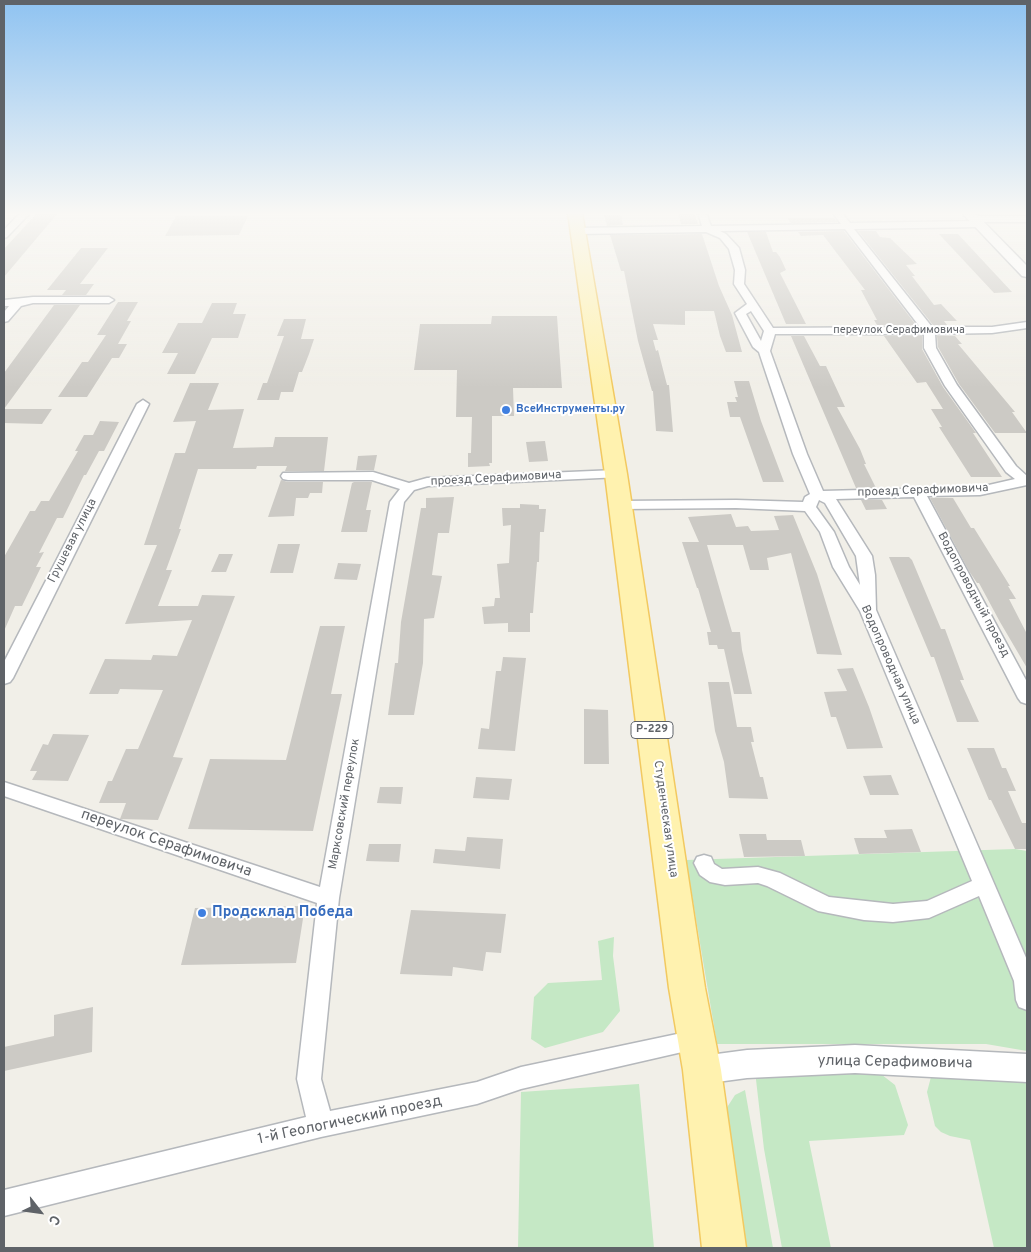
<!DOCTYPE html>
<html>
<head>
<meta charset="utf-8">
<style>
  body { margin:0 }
  #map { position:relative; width:1031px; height:1252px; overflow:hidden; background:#f1efe8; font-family:Overpass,sans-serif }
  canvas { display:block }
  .frame { position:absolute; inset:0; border:5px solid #5f6368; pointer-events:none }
  .north { position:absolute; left:15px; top:1187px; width:50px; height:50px; -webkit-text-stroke:4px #fff; paint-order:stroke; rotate:120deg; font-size:14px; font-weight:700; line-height:20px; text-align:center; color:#5f6368 }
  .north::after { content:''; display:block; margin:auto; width:18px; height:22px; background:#5f6368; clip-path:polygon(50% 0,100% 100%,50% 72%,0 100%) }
</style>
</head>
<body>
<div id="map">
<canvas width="1031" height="1252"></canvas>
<div class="frame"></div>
<div class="north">С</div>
</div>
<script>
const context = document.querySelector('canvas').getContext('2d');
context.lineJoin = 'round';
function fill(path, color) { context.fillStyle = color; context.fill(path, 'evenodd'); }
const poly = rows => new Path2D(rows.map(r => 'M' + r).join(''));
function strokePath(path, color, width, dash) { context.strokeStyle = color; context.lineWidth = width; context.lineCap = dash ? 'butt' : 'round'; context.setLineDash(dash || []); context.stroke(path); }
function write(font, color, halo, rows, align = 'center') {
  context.font = font + ' Overpass,sans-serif'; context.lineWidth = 4; context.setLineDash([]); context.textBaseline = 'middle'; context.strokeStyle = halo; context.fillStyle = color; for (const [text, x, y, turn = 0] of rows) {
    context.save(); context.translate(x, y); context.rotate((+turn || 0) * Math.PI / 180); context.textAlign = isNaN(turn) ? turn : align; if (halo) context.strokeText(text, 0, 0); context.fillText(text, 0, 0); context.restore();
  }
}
fill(poly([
  [1015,849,1027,851,1027,1051,986,1044,717,1044,686,860],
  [614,937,613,956,620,1011,603,1032,545,1048,531,1039,534,997,548,983,602,980,598,941],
  [755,1071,877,1071,895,1085,908,1125,904,1135,809,1141,831,1248,782,1248,764,1149],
  [931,1077,1027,1079,1027,1248,994,1248,970,1140,950,1136,941,1132,935,1126,927,1092],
  [639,1084,654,1248,518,1248,521,1092],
  [745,1090,773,1248,739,1248,731,1191,726,1109,735,1095]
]), '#c5e8c5');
fill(poly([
  [37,213,58,213,4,277,4,249],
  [678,213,694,213,698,224,681,224],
  [604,215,621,215,623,225,607,226],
  [176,216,248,216,239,235,165,236],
  [787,218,834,218,837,222,791,223],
  [844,231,916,325,877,325,874,320,877,320,861,290,865,290,823,235,801,236,798,232],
  [858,231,876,231,880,237,890,238,917,264,906,265,915,276,912,276,934,305,941,304,957,321,944,321,947,325,933,325],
  [747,232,766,232,773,252,776,252,780,257,786,270,780,273,806,324,786,324],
  [702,234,719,286,732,315,742,352,726,352,720,336,714,311,685,311,685,325,653,324,658,340,653,340,656,351,658,350,667,385,669,385,673,432,656,431,653,391,652,391,638,341,624,271,621,271,610,235],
  [939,234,958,234,1012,292,994,293],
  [81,248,108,248,80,284,94,284,86,295,62,295,66,290,47,290],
  [118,302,138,302,127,321,131,321,118,344,127,344,119,358,112,358,87,397,58,397,82,362,88,362,106,335,97,335],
  [212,303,237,303,233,314,246,314,238,338,212,338,195,374,167,374,178,353,162,353,178,323,202,323],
  [54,305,80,305,4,409,52,409,42,424,4,423,4,373],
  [492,316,557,316,562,388,513,388,514,416,492,416,492,463,489,463,490,466,468,467,468,453,471,453,472,417,456,417,457,370,414,370,420,324,491,324],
  [284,319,306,319,301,339,314,339,309,354,302,372,299,372,293,392,281,392,279,400,257,400,263,383,267,383,284,336,277,336],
  [791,336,804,336,820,366,826,366,845,407,837,407,860,449,866,464,864,464,876,488,856,488],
  [884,336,922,336,922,349,943,387,976,433,973,433,1002,477,971,477,939,427,942,427,931,409,943,409,926,382,917,383],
  [937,336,955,336,962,344,958,344,1015,412,1012,412,1027,433,995,433,959,384,938,347],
  [734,381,749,381,761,421,784,482,763,482,740,417,730,417,727,402,737,402,735,397,738,397],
  [190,383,219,383,208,410,244,409,233,448,273,447,275,437,328,437,324,471,285,471,287,466,257,466,256,469,198,469,179,529,181,529,166,570,172,570,158,606,198,606,202,595,235,596,173,757,183,758,158,820,120,819,126,803,99,803,108,781,112,781,126,749,138,749,163,690,120,689,118,694,89,694,105,659,151,660,153,655,177,656,192,620,125,624,157,545,144,545,175,453,185,453,196,421,173,422],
  [100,421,119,422,104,451,99,451,86,475,84,475,63,518,57,518,39,553,44,552,36,567,41,567,22,606,15,606,4,631,4,557,30,511,35,511,41,501,49,501,78,451,75,451,84,435,93,435],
  [545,441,548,461,529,462,526,442],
  [377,455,374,470,356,470,358,456],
  [281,480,288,482,323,482,322,493,310,493,308,498,296,498,294,516,268,517],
  [354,482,372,482,366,510,371,510,367,532,341,532,352,483],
  [454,497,449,533,438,533,432,575,442,576,434,618,424,619,423,663,414,715,388,715,395,663,398,663,401,622,421,508,426,508,426,498],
  [930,498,953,498,971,528,974,528,1010,586,1008,586,1016,599,1009,599,1027,634,1027,668,1000,622,979,583,977,583,969,571],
  [861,500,882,500,887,509,866,510],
  [520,504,539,505,539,509,546,509,544,532,540,532,539,562,537,562,533,613,530,613,530,632,508,632,508,623,484,624,482,607,494,606,495,598,500,598,497,564,509,563,511,525,503,526,502,508,520,508],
  [731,514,736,527,748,526,751,531,779,530,774,516,793,515,817,574,842,655,817,654,791,553,767,558,769,570,750,570,743,545,707,545,732,632,740,632,742,650,752,694,734,694,724,649,718,649,717,645,709,645,707,632,711,632,698,588,697,588,682,542,699,542,688,517],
  [278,544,300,544,293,573,270,573],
  [219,554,233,554,226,572,211,572],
  [889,557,909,557,912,560,941,629,945,629,964,680,960,680,979,722,957,722,934,657,931,657],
  [338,563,361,564,357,580,334,579],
  [320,626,345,626,331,694,342,694,313,831,188,829,210,759,286,760],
  [503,657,526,658,515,751,478,749,481,728,489,729,496,671,501,671],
  [853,668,869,707,883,748,847,749,836,717,831,717,824,692,847,691,837,669],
  [708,682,729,682,737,727,751,727,754,742,751,742,760,777,763,777,768,799,729,798,724,762,715,731],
  [584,709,608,710,609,764,584,764],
  [53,734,89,735,68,781,32,780,37,771,30,771,43,744,48,745],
  [967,748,994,748,1002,768,1006,768,1016,791,1008,791,1022,823,1027,823,1027,849,1015,849,991,800,989,800],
  [891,775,899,795,870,795,863,776],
  [476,777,512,779,509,800,473,798],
  [380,787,403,787,401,804,377,803],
  [912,829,921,852,859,854,854,838,887,838,884,830],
  [739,834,766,834,767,840,801,840,805,856,744,857],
  [467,837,503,839,500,869,433,863,435,849,465,851],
  [369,844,401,844,399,862,366,861],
  [305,906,296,963,181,965,195,908],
  [411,910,506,914,501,953,486,952,483,971,453,967,452,976,400,974],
  [93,1007,92,1052,4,1071,4,1047,54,1036,54,1015]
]), '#cccac5');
const minor = poly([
  [20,213,30,213,7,237,4,238,4,230,20,213],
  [698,213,706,213,711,226,841,224,833,213,842,213,850,223,972,221,969,219,974,216,1027,216,1027,222,981,222,984,224,979,227,854,229,932,327,992,327,1027,322,1027,328,992,333,935,334,936,348,957,385,1016,466,1027,476,1027,485,980,495,927,496,1027,682,1027,704,1021,702,1018,698,914,497,836,499,872,556,875,575,876,610,1027,960,1027,1010,1019,1007,1016,1000,1014,981,979,896,929,918,893,922,864,920,818,911,767,886,758,883,725,885,710,882,700,875,694,863,697,857,704,855,711,857,714,864,722,869,758,867,780,873,829,897,893,904,927,901,972,881,860,611,833,567,820,532,805,511,736,508,621,509,616,508,614,505,616,502,621,501,736,500,803,502,805,497,810,494,793,454,759,352,753,347,735,313,747,304,734,284,735,270,729,249,720,238,706,232,577,234,572,231,577,228,702,226,698,213],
  [845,229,920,327,773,328,744,284,745,270,739,248,726,234,720,231,845,229],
  [751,311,764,331,761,341,746,314,751,311],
  [775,334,924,334,924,348,945,386,1006,472,1015,479,980,487,823,491,807,454,770,351,775,334],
  [819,500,825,503,856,556,860,585,849,567,834,532,816,507,819,500],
  [33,297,109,297,114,300,109,303,33,303,21,306,8,321,4,322,4,312,9,306,4,306,4,300,33,297],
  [143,400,149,404,13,678,10,682,4,684,4,662,137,404,143,400],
  [616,470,621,471,623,474,621,477,428,486,414,490,404,502,339,898,321,1079,330,1111,477,1082,521,1067,696,1030,704,1033,708,1040,704,1047,521,1089,477,1104,321,1137,4,1216,4,1190,306,1117,297,1079,317,903,4,796,4,782,320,887,390,502,400,489,372,480,288,480,283,479,281,476,283,473,373,472,409,483,427,478,616,470]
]);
const tertiary = poly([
  [962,213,975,213,1027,266,1027,277,1022,276,962,213],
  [855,1045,1027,1054,1027,1082,855,1073,747,1078,702,1084,691,1080,686,1070,691,1060,702,1056,747,1050,855,1045]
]);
const primary = poly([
  [568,213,582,213,627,474,705,988,721,1070,746,1248,702,1248,683,1070,669,988,605,474,568,213]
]);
strokePath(minor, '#b5b8bc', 3);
strokePath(tertiary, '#b5b8bc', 3);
strokePath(primary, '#f2c960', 3);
fill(minor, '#fff');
fill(tertiary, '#fff');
fill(primary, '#fff2af');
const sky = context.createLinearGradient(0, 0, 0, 388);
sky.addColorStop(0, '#8fc3f1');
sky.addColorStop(0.55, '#f9f8f5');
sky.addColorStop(1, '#f9f8f500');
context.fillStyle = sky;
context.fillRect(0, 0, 1031, 388);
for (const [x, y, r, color] of [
  [506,410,5,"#3f7fe0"],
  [202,913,5,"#3f7fe0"]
]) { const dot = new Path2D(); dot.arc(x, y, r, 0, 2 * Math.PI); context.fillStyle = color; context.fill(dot); strokePath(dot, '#fff', 2); }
write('11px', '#5f6368', '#fff', [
  ["переулок Серафимовича",899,331]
]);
write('bold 11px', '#366cbe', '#fff', [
  ["ВсеИнструменты.ру",516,410]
], 'left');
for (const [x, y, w] of [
  [652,730,42]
]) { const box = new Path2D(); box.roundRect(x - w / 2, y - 8.5, w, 17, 4); context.fillStyle = '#fff'; context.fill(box); strokePath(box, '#5f6368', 1); }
write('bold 11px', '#5f6368', null, [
  ["Р-229",652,730]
]);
write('12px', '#5f6368', '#fff', [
  ["проезд Серафимовича",496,479,-3],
  ["проезд Серафимовича",923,491,-2],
  ["Грушевая улица",73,541,-63],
  ["Водопроводный проезд",973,595,62],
  ["Водопроводная улица",890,665,66],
  ["Марксовский переулок",345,804,-80],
  ["Студенческая улица",665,819,82]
]);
write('15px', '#5f6368', '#fff', [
  ["переулок Серафимовича",166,844,19],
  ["улица Серафимовича",895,1063,1],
  ["1-й Геологический проезд",350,1121,-12]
]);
write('bold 15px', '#366cbe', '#fff', [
  ["Продсклад Победа",212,913]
], 'left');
</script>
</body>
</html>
